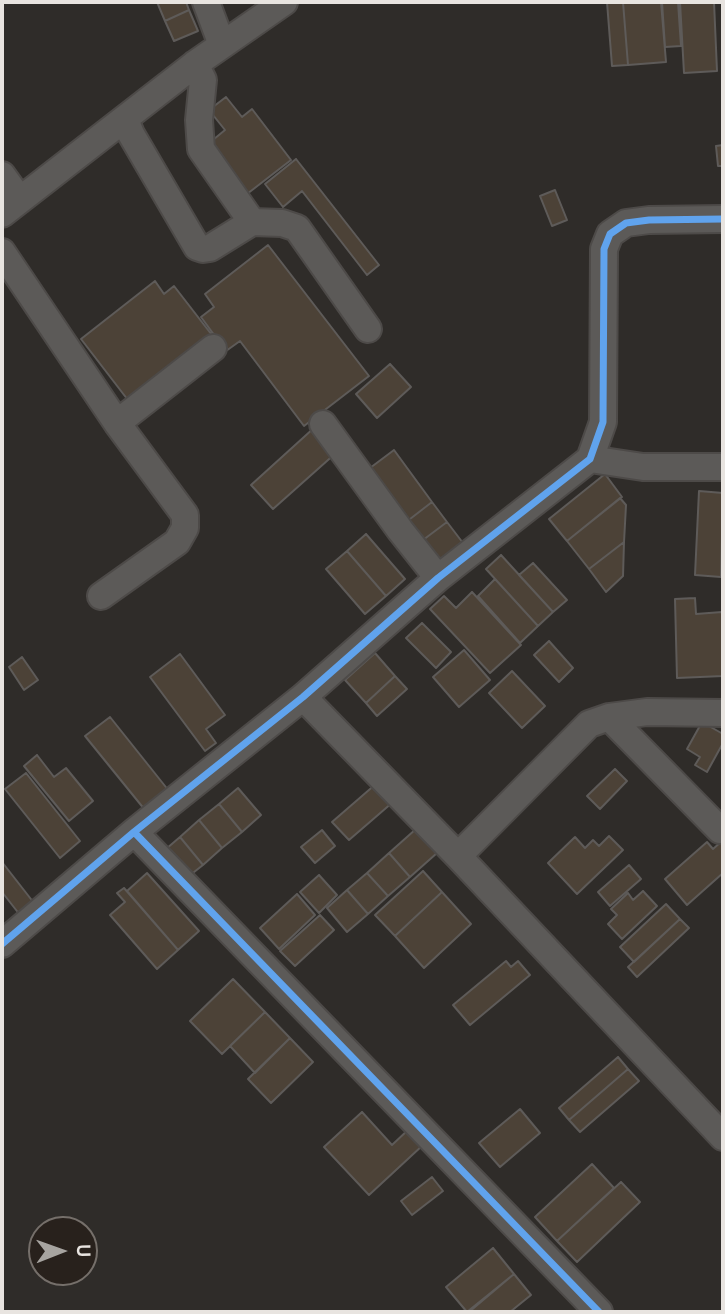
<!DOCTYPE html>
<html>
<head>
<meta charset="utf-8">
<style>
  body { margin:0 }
  #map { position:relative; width:725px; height:1314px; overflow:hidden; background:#2f2c29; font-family:Overpass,sans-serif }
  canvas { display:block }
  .frame { position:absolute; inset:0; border:4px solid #e8e4e0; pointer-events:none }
  .north { position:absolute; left:28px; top:1216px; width:70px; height:70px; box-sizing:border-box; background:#28211c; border:2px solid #756f6a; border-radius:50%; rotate:89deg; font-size:19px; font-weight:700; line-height:28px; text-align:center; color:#e8e4e0 }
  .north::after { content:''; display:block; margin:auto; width:24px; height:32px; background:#a7a4a0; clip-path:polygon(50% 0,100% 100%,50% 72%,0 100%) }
</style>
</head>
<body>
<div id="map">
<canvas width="725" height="1314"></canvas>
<div class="frame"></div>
<div class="north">U</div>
</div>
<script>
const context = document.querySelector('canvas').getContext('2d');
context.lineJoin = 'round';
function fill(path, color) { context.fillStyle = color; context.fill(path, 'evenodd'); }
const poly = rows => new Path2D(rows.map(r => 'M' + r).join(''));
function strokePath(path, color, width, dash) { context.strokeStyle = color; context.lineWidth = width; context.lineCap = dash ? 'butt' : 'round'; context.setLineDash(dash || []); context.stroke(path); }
const building = poly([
  [157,2,186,2,189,10,165,21,157,2],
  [607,2,623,2,628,65,612,66,607,2],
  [623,2,661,2,666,62,628,65,623,2],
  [662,2,678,2,681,46,665,47,662,2],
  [680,2,714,2,717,71,684,73,680,2],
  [189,10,198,31,174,41,165,21,189,10],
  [226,97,242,117,252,109,291,160,247,194,208,144,225,130,209,110,226,97],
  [723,145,723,166,718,166,716,146,723,145],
  [296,159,379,265,367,275,302,191,283,207,265,184,296,159],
  [555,190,567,220,552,226,540,196,555,190],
  [268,245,369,376,304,426,240,341,226,351,201,317,214,307,205,294,268,245],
  [155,281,164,294,174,286,215,339,131,404,81,339,155,281],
  [390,364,411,387,377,418,356,394,390,364],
  [315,427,337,452,273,509,251,485,315,427],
  [394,450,432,502,401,526,362,474,394,450],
  [605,474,622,497,567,541,549,519,605,474],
  [699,491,723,493,721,577,695,575,699,491],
  [620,498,626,505,624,542,589,569,567,541,620,498],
  [432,502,447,522,415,546,401,526,432,502],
  [447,522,463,543,431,567,415,546,447,522],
  [366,534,405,579,386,596,347,551,366,534],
  [624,542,623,576,606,592,589,569,624,542],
  [347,551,386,596,365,614,326,569,347,551],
  [501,555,553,612,538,626,486,569,501,555],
  [533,563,567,600,553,612,519,575,533,563],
  [495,579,538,626,520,643,478,596,495,579],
  [472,592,521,645,490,673,430,609,444,596,456,608,472,592],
  [695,598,696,614,722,612,723,676,677,678,675,599,695,598],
  [422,623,451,652,436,668,406,638,422,623],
  [549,641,573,668,559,682,534,655,549,641],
  [464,650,490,680,459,707,433,677,464,650],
  [375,653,395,676,366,703,345,680,375,653],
  [180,654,225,715,206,729,216,743,205,751,150,677,180,654],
  [22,657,38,680,24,690,9,667,22,657],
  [512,671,545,706,522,728,489,693,512,671],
  [395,676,407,689,377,716,366,703,395,676],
  [110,717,169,791,145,810,85,736,110,717],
  [702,722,723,734,723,743,707,772,695,765,700,757,687,749,702,722],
  [37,755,54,777,66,768,93,801,69,821,24,766,37,755],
  [615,769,627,781,600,809,587,796,615,769],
  [26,773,80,841,60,858,5,789,26,773],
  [377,783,393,802,349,840,332,822,377,783],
  [238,788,261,815,242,832,219,804,238,788],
  [219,804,242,832,222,848,199,820,219,804],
  [199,820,222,848,203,865,180,837,199,820],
  [416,829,437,853,410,877,389,853,416,829],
  [322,830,335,846,315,863,301,847,322,830],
  [609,836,623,850,577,894,548,863,575,837,585,848,593,840,599,846,609,836],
  [180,837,203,865,189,876,166,849,180,837],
  [722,841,723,843,723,873,687,905,665,879,707,842,713,849,722,841],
  [389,853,410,877,388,896,367,873,389,853],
  [2,862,34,903,20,915,2,892,2,862],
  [629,865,641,879,610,906,598,892,629,865],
  [423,871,442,892,395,936,375,915,423,871],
  [147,873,199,931,178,950,127,891,147,873],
  [367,873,388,896,368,914,347,890,367,873],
  [319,875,337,895,319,913,300,892,319,875],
  [124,888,178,950,157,969,110,915,125,902,117,893,124,888],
  [347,890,368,914,347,932,327,908,347,890],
  [643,891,657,906,622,939,608,924,617,915,611,909,628,893,633,900,643,891],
  [442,892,471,924,424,968,395,936,442,892],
  [297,894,315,915,279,949,260,928,297,894],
  [666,904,680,919,634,962,620,947,666,904],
  [320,915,334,930,295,966,280,951,320,915],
  [680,919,689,928,637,977,628,967,680,919],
  [506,961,511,967,518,961,530,975,470,1025,453,1005,506,961],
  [233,979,265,1012,222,1054,190,1021,233,979],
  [265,1012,290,1038,255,1073,230,1046,265,1012],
  [290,1038,313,1062,271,1103,248,1079,290,1038],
  [618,1057,628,1069,569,1120,559,1108,618,1057],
  [628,1069,639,1081,580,1132,569,1120,628,1069],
  [520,1109,540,1133,500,1167,479,1143,520,1109],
  [362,1112,392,1145,409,1129,423,1145,369,1195,324,1147,362,1112],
  [592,1164,614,1188,557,1241,535,1217,592,1164],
  [432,1177,443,1191,412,1215,401,1201,432,1177],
  [621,1182,640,1202,577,1262,557,1241,621,1182],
  [493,1248,514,1274,467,1312,446,1287,493,1248],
  [514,1274,531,1295,510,1312,469,1312,514,1274]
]);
fill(building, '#4c4237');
strokePath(building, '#5e5b59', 2);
const minor = poly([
  [206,2,222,45],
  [195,64,203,80,199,120,201,149,252,222,282,223,297,228,368,329],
  [125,119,131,134,197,247,203,249,210,248,252,222],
  [2,175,20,200],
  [2,214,195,64,284,2],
  [2,252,117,423,185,515,185,528,177,542,101,596],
  [117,423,213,348],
  [323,424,400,530,438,578],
  [590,459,643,467,723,467],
  [303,697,458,856,723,1137],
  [609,717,720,830],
  [134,832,599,1312],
  [458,856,589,724,609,717,647,712,723,713],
  [2,944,134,832,303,697,438,578,590,459,603,422,604,249,610,234,626,223,649,220,723,219]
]);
strokePath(minor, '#4d4a48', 30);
strokePath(minor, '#5c5a58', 26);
strokePath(poly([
  [134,832,599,1312],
  [2,944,134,832,303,697,438,578,590,459,603,422,604,249,610,234,626,223,649,220,723,219]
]), '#60a3ed', 7);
</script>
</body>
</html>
